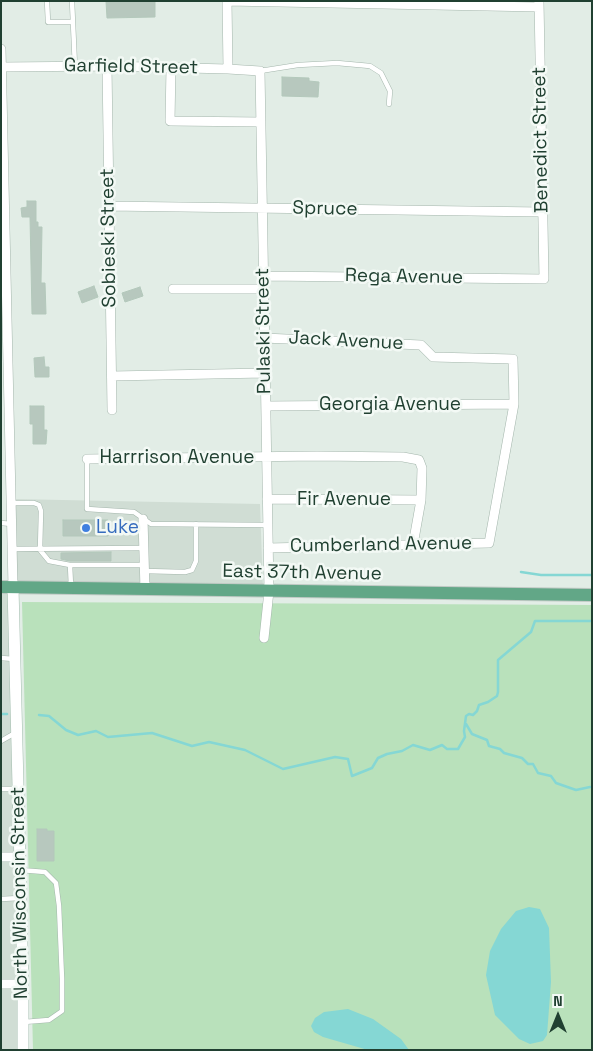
<!DOCTYPE html>
<html>
<head>
<meta charset="utf-8">
<style>
  body { margin:0 }
  #map { position:relative; width:593px; height:1051px; overflow:hidden; background:#e2ede6; font-family:"Space Grotesk",sans-serif }
  canvas { display:block }
  .frame { position:absolute; inset:0; border:2px solid #204031; pointer-events:none }
  .north { position:absolute; left:533px; top:991px; width:50px; height:50px; -webkit-text-stroke:4px #f3f9f5; paint-order:stroke; rotate:0deg; font-size:14px; font-weight:700; line-height:20px; text-align:center; color:#204031 }
  .north::after { content:''; display:block; margin:auto; width:18px; height:22px; background:#204031; clip-path:polygon(50% 0,100% 100%,50% 72%,0 100%) }
</style>
</head>
<body>
<div id="map">
<canvas width="593" height="1051"></canvas>
<div class="frame"></div>
<div class="north">N</div>
</div>
<script>
const context = document.querySelector('canvas').getContext('2d');
context.lineJoin = 'round';
function fill(path, color) { context.fillStyle = color; context.fill(path, 'evenodd'); }
const poly = rows => new Path2D(rows.map(r => 'M' + r).join(''));
function strokePath(path, color, width, dash) { context.strokeStyle = color; context.lineWidth = width; context.lineCap = dash ? 'butt' : 'round'; context.setLineDash(dash || []); context.stroke(path); }
function write(font, color, halo, rows, align = 'center') {
  context.font = font + ' "Space Grotesk",sans-serif'; context.lineWidth = 5; context.setLineDash([]); context.textBaseline = 'middle'; context.strokeStyle = halo; context.fillStyle = color; for (const [text, x, y, turn = 0] of rows) {
    context.save(); context.translate(x, y); context.rotate((+turn || 0) * Math.PI / 180); context.textAlign = isNaN(turn) ? turn : align; if (halo) context.strokeText(text, 0, 0); context.fillText(text, 0, 0); context.restore();
  }
}
fill(poly([
  [13,499,260,504,263,589,16,584],
  [1,590,10,590,19,1050,1,1050]
]), '#d0ddd4');
fill(poly([
  [22,602,592,605,592,1050,33,1050]
]), '#b9e1bb');
fill(poly([
  [529,907,540,909,549,928,551,982,547,1035,543,1041,530,1044,519,1039,495,1015,486,975,490,951,501,929,516,911],
  [348,1009,373,1019,401,1039,409,1050,368,1050,323,1037,314,1032,311,1026,315,1018,324,1012]
]), '#85d7d4');
strokePath(poly([
  [521,572,541,575,592,575],
  [1,714,7,714],
  [39,715,49,716,66,730,78,735,96,731,108,737,152,733,192,746,209,742,245,750,283,769,335,757,348,759,352,776,372,768,378,758,387,754,402,751,413,745,430,750,442,745,447,749,458,749,465,737,464,731,466,716,469,714,473,715,477,711,479,705,488,702,497,696,498,692,498,660,531,632,535,621,592,621],
  [466,724,472,734,487,740,489,746,500,749,504,753,522,758,528,764,533,764,538,773,551,776,556,783,576,790,590,787]
]), '#85d7d4', 2.5);
const building = poly([
  [106,1,155,1,155,17,107,18,106,1],
  [282,77,309,78,309,81,319,82,318,97,282,96,282,77],
  [27,201,36,201,36,222,38,222,38,227,42,227,41,283,45,283,46,314,32,314,30,217,22,217,21,208,27,207,27,201],
  [94,286,98,297,82,303,78,292,94,286],
  [140,287,143,296,125,302,122,293,140,287],
  [44,357,45,367,49,367,49,377,35,377,34,358,44,357],
  [30,406,44,406,44,430,47,430,46,444,33,444,33,424,30,424,30,406],
  [63,520,108,520,108,536,63,536,63,520],
  [111,552,111,561,70,561,61,559,61,553,111,552],
  [37,829,47,829,47,831,54,831,54,861,37,861,37,829]
]);
fill(building, '#b7c8be');
strokePath(building, '#b3c8bb', 1);
const lane = poly([
  [47,1,48,22,72,22],
  [72,1,75,67],
  [260,71,298,65,337,63,370,66,381,73,390,91,389,104],
  [87,459,87,509,134,512,151,524,268,525],
  [11,503,34,503,39,505,41,511,40,550,49,561,70,565,71,586],
  [1,523,12,524],
  [12,549,143,548],
  [70,565,144,565],
  [144,571,185,572,192,570,196,561,196,524],
  [1,658,14,659],
  [1,741,15,733],
  [1,789,17,789],
  [20,870,45,872,56,883,59,906,62,979,62,1011,49,1020,24,1022],
  [1,899,20,898]
]);
const street = poly([
  [227,1,539,7],
  [227,1,228,69],
  [1,49,13,587],
  [107,66,112,410],
  [2,67,107,66,228,69,260,71,269,591,264,638],
  [171,67,170,121,261,122],
  [108,206,542,212],
  [263,276,544,279,539,1],
  [173,289,264,289],
  [264,338,421,345,433,357,513,359,514,404,489,543,268,548],
  [112,376,265,373],
  [266,406,514,404],
  [87,459,317,456,403,457,419,460,422,468,421,500,413,545],
  [267,499,421,500],
  [143,519,145,590],
  [1,857,18,857],
  [1,984,23,984]
]);
const secondary = poly([
  [13,587,23,984,23,1050]
]);
const primary = poly([
  [1,587,592,595]
]);
strokePath(lane, '#a4b6ac', 5.5);
strokePath(street, '#a4b6ac', 10);
strokePath(secondary, '#a2bdae', 12);
strokePath(primary, '#c1cac5', 14);
strokePath(lane, '#fff', 4.5);
strokePath(street, '#fff', 9);
strokePath(secondary, '#fff', 11);
strokePath(primary, '#62a787', 12);
for (const [x, y, r, color] of [
  [86,528,5,"#3f7fe0"]
]) { const dot = new Path2D(); dot.arc(x, y, r, 0, 2 * Math.PI); context.fillStyle = color; context.fill(dot); strokePath(dot, '#f3f9f5', 2); }
write('19px', '#204031', '#f3f9f5', [
  ["Garfield Street",131,67,1],
  ["Benedict Street",541,140,-91],
  ["Spruce",325,209,1],
  ["Sobieski Street",109,238,-91],
  ["Rega Avenue",404,277,1],
  ["Pulaski Street",264,331,-91],
  ["Jack Avenue",346,341,3],
  ["Georgia Avenue",390,405],
  ["Harrrison Avenue",177,458],
  ["Fir Avenue",344,500],
  ["Cumberland Avenue",381,545,-1],
  ["East 37th Avenue",302,573,1],
  ["North Wisconsin Street",20,893,-91]
]);
write('19px', '#366cbe', '#f3f9f5', [
  ["Luke",96,528]
], 'left');
</script>
</body>
</html>
